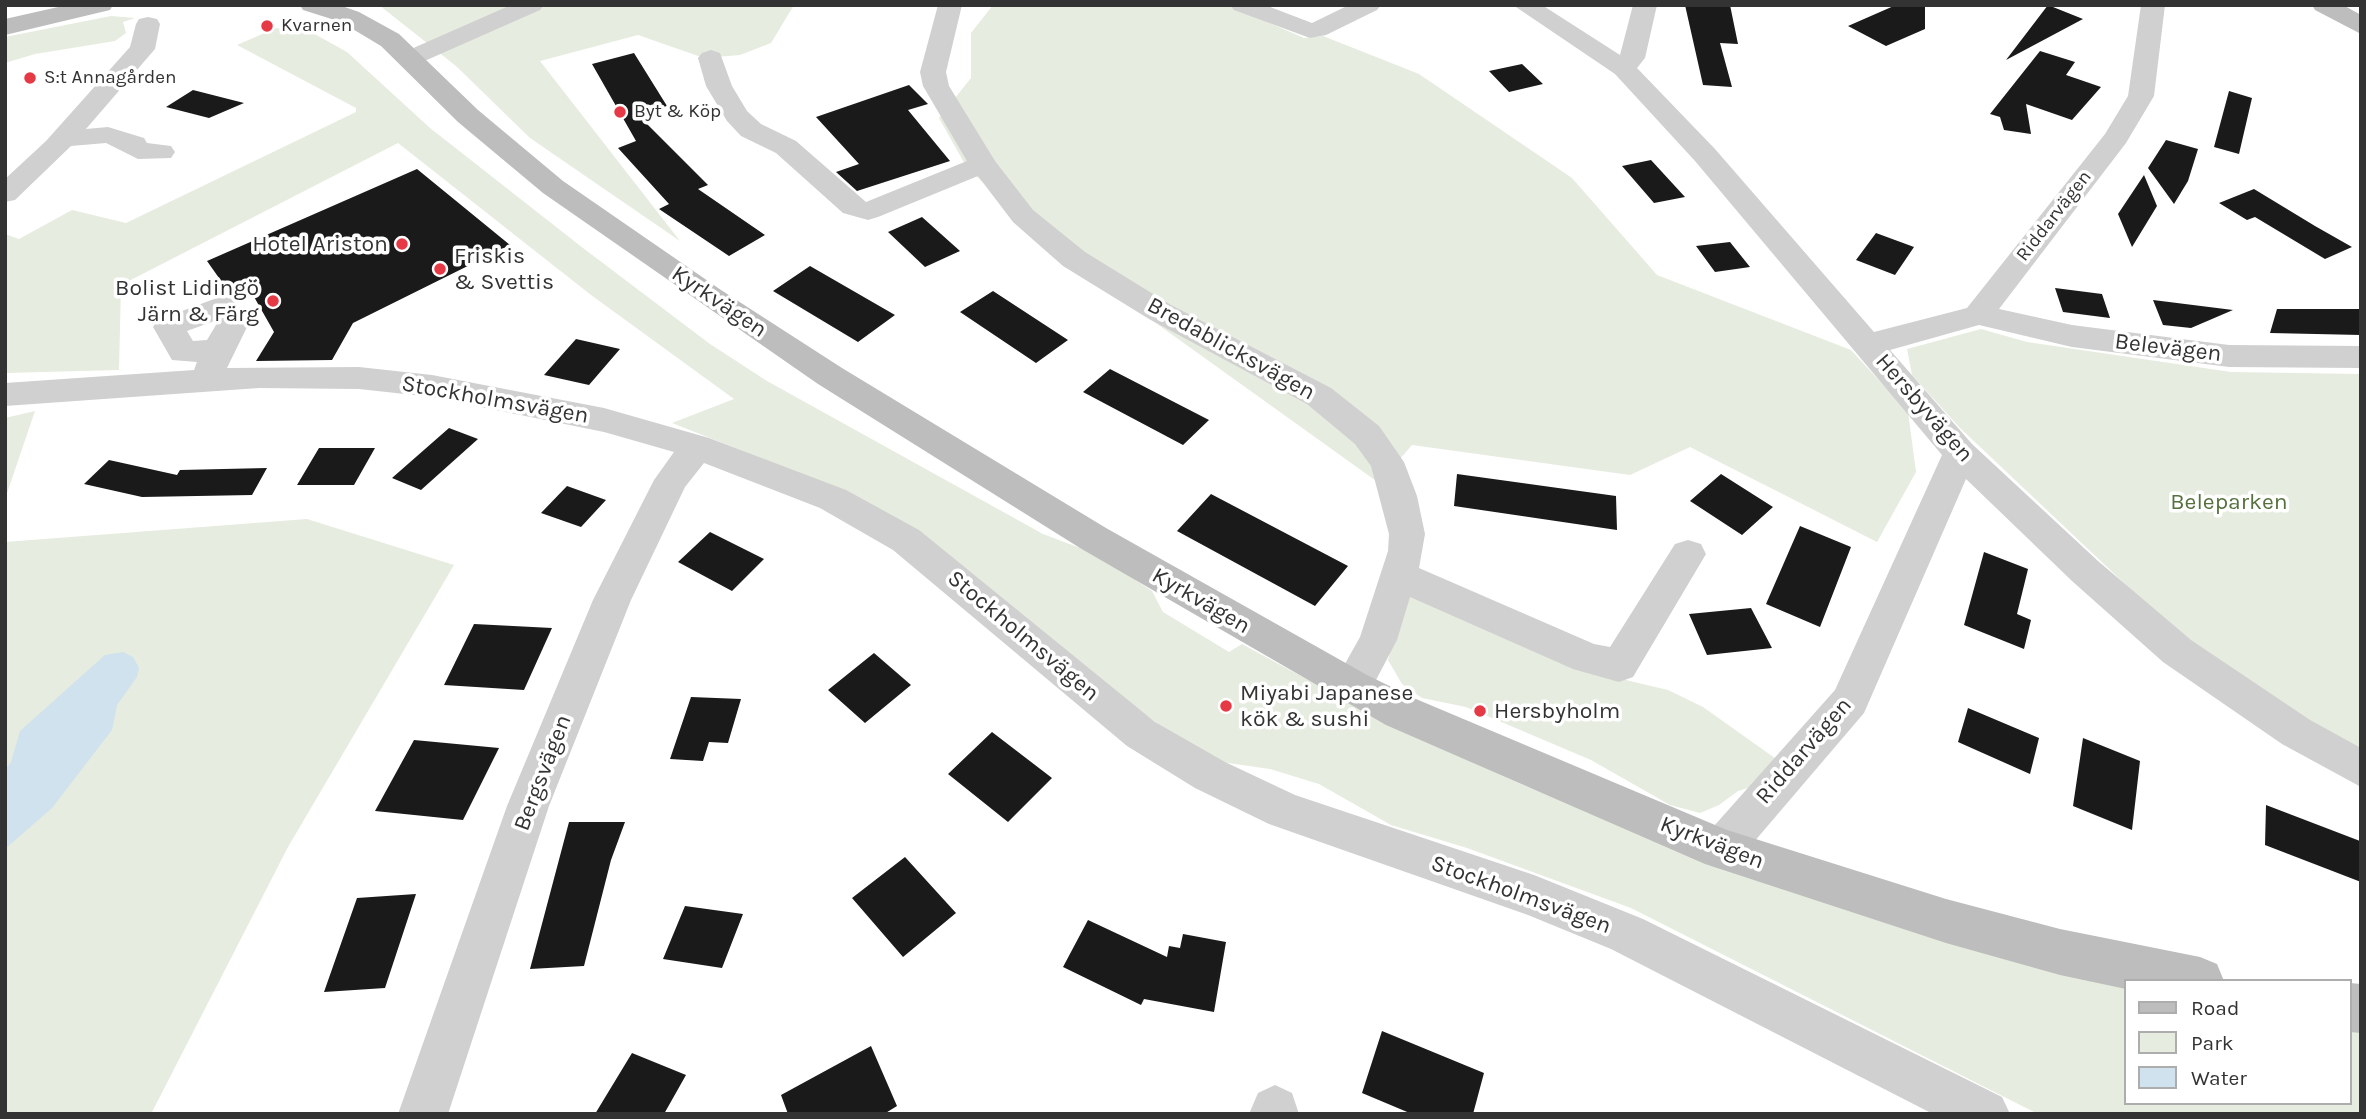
<!DOCTYPE html>
<html>
<head>
<meta charset="utf-8">
<style>
  body { margin:0 }
  #map { position:relative; width:2366px; height:1119px; overflow:hidden; background:#fff; font-family:Karla,sans-serif }
  canvas { display:block }
  .frame { position:absolute; inset:0; border:7px solid #333; pointer-events:none }
  .legend { position:absolute; left:2124px; top:979px; width:228px; height:126px; box-sizing:border-box; background:#fff; border:2px solid #adadad; margin:0; padding:9px 12px; list-style:none; font-size:21px; color:#333 }
  .legend li { display:flex; align-items:center; gap:14px; height:35px }
  .legend b { width:35px; border:2px solid #adadad }
</style>
</head>
<body>
<div id="map">
<canvas width="2366" height="1119"></canvas>
<div class="frame"></div>
<ul class="legend">
<li><b style="height:9px;background:#bdbdbd"></b>Road</li>
<li><b style="height:19px;background:#e6ecdf"></b>Park</li>
<li><b style="height:19px;background:#cfe2ee"></b>Water</li>
</ul>
</div>
<script>
const context = document.querySelector('canvas').getContext('2d');
context.lineJoin = 'round';
function fill(path, color) { context.fillStyle = color; context.fill(path, 'evenodd'); }
const poly = rows => new Path2D(rows.map(r => 'M' + r).join(''));
function strokePath(path, color, width, dash) { context.strokeStyle = color; context.lineWidth = width; context.lineCap = dash ? 'butt' : 'round'; context.setLineDash(dash || []); context.stroke(path); }
function write(font, color, halo, rows, align = 'center') {
  context.font = font + ' Karla,sans-serif'; context.lineWidth = 7; context.setLineDash([]); context.textBaseline = 'middle'; context.strokeStyle = halo; context.fillStyle = color; for (const [text, x, y, turn = 0] of rows) {
    context.save(); context.translate(x, y); context.rotate((+turn || 0) * Math.PI / 180); context.textAlign = isNaN(turn) ? turn : align; if (halo) context.strokeText(text, 0, 0); context.fillText(text, 0, 0); context.restore();
  }
}
fill(poly([
  [379,5,794,5,771,43,740,55,704,58,638,35,540,61,680,241,530,138,456,66],
  [993,5,1228,5,1304,38,1323,36,1419,74,1572,178,1657,275,1851,350,1908,412,1916,472,1877,542,1690,447,1630,475,1412,445,1379,483,1047,245,966,166,939,118,971,78,971,33],
  [111,16,135,18,123,22,126,33,115,41,35,54,5,63,5,37],
  [276,28,311,32,347,52,430,128,583,248,710,344,767,381,1043,534,1096,554,1152,591,1163,612,1229,652,1242,644,1389,724,1523,785,1762,880,1984,948,2126,982,2126,1103,2350,1103,2350,1028,2361,1030,2361,1114,2038,1114,1631,908,1467,848,1391,825,1319,784,1270,769,1207,760,839,489,672,423,734,399,591,295,398,143,121,285,119,370,5,373,5,234,19,239,72,210,126,223,356,112,356,108,237,45],
  [1981,329,2027,342,2231,372,2361,374,2361,752,2311,725,2180,636,1959,427,1912,375,1907,349],
  [35,411,5,499,5,418],
  [307,519,454,565,288,847,151,1114,5,1114,5,542],
  [1406,595,1609,676,1668,690,1703,707,1779,761,1751,787,1738,791,1719,805,1700,813,1670,805,1591,760,1466,707,1422,698,1402,684,1388,660]
]), '#e6ecdf');
fill(poly([
  [123,652,133,657,139,668,137,677,117,705,112,730,52,808,5,849,5,770,11,762,20,731,105,655]
]), '#cfe2ee');
fill(poly([
  [1685,5,1730,5,1738,44,1720,43,1732,87,1703,85],
  [1896,5,1925,5,1925,29,1886,46,1848,26],
  [2048,5,2083,19,2006,60],
  [2040,51,2075,62,2066,75,2101,87,2072,120,2026,104,2031,134,2004,130,2000,117,1990,114],
  [634,53,667,106,637,114,708,185,698,189,765,235,729,256,659,209,669,204,618,148,636,141,592,64],
  [1522,64,1543,84,1509,92,1489,71],
  [909,85,928,104,908,110,950,161,857,191,836,172,859,164,816,117],
  [193,90,244,103,209,118,166,107],
  [2229,91,2252,98,2239,154,2214,147],
  [2166,140,2198,149,2188,181,2174,204,2148,168],
  [1651,160,1685,197,1654,203,1622,166],
  [417,169,510,245,353,323,332,360,256,361,274,332,249,288,231,295,207,261],
  [2144,175,2157,206,2132,247,2118,214],
  [2254,189,2315,226,2352,247,2325,259,2255,217,2247,220,2219,203],
  [922,217,960,251,925,267,888,232],
  [1876,233,1914,247,1895,275,1856,260],
  [1730,242,1750,267,1715,272,1696,246],
  [810,266,895,315,858,342,773,291],
  [2055,288,2102,294,2110,318,2063,312],
  [993,291,1068,340,1036,363,960,312],
  [2153,300,2233,310,2191,328,2163,325],
  [2277,309,2361,309,2361,335,2270,333],
  [576,339,620,349,589,385,544,375],
  [1110,369,1209,420,1183,445,1083,392],
  [449,428,478,439,421,490,392,478],
  [319,448,375,448,354,485,297,485],
  [109,460,177,475,180,470,267,468,252,495,142,497,84,484],
  [1457,474,1616,496,1617,530,1454,506],
  [1721,474,1773,507,1742,535,1690,501],
  [567,486,606,500,581,527,541,513],
  [1211,494,1348,566,1315,606,1177,531],
  [1800,526,1851,547,1820,627,1766,604],
  [710,532,764,559,732,591,678,562],
  [1984,552,2028,569,2017,614,2031,620,2024,649,1964,625],
  [1751,608,1772,648,1707,655,1689,614],
  [474,624,552,628,524,690,444,685],
  [874,653,911,685,865,723,828,690],
  [691,697,741,699,728,743,709,742,703,761,670,759],
  [1968,708,2039,738,2030,774,1958,742],
  [992,732,1052,778,1008,822,948,774],
  [2083,738,2140,761,2132,830,2073,806],
  [414,740,499,748,463,820,375,811],
  [2266,805,2360,841,2361,882,2265,845],
  [569,822,625,822,611,860,584,966,530,969],
  [905,857,956,913,903,957,852,898],
  [416,894,385,988,324,992,357,898],
  [685,906,743,914,722,968,663,959],
  [1088,920,1167,957,1169,946,1180,948,1183,934,1226,942,1214,1012,1144,999,1141,1005,1063,967],
  [1382,1031,1484,1073,1473,1114,1412,1114,1362,1093],
  [871,1046,897,1106,884,1114,788,1114,781,1095],
  [632,1053,686,1075,664,1114,595,1114]
]), '#1a1a1a');
fill(poly([
  [511,5,544,5,540,10,420,63,411,66,402,63,398,58,402,53,511,5],
  [938,5,962,5,946,72,949,86,995,161,1033,210,1085,252,1171,305,1331,388,1379,426,1404,462,1417,496,1425,534,1419,568,1594,644,1610,647,1675,544,1688,540,1701,544,1706,554,1633,677,1619,682,1573,669,1410,597,1397,640,1366,699,1352,704,1338,699,1332,687,1360,637,1388,551,1389,534,1371,466,1355,444,1307,404,1149,319,1063,266,1013,222,978,176,878,217,868,220,843,213,776,153,741,136,727,121,706,86,698,58,702,53,711,50,720,53,732,86,747,111,761,124,796,141,866,202,967,161,923,86,920,72,938,5],
  [1230,5,1265,5,1312,23,1349,5,1381,5,1377,10,1326,35,1310,38,1234,10,1230,5],
  [1513,5,1542,5,1620,55,1633,5,1657,5,1645,58,1637,68,1715,149,1874,332,1967,308,2105,134,2128,96,2141,5,2165,5,2154,96,2126,143,1999,309,2072,325,2229,345,2361,346,2361,368,2229,367,2072,347,1979,325,1890,350,1972,444,2098,561,2191,640,2310,720,2361,748,2361,787,2282,744,2163,662,2072,581,1966,479,1864,713,1736,863,1721,869,1706,863,1699,849,1706,835,1835,690,1942,455,1695,161,1615,74,1513,5],
  [148,17,157,19,160,24,155,49,86,129,108,127,144,138,147,143,171,146,175,152,171,158,138,159,106,143,71,146,15,200,5,202,5,179,46,141,130,47,136,24,139,19,148,17],
  [222,296,233,299,248,325,227,368,359,367,432,375,604,408,709,438,846,490,919,530,1155,722,1225,762,1295,795,1534,875,1643,919,2002,1097,2010,1114,1933,1114,1611,949,1528,915,1269,824,1195,788,1127,746,893,550,820,508,704,463,685,487,631,600,549,806,448,1114,398,1114,507,806,593,600,654,480,674,452,604,432,432,397,359,389,259,388,5,406,5,383,194,370,197,362,172,360,153,327,158,320,222,296],
  [214,321,216,325,207,340,193,341,187,331,214,321],
  [1275,1085,1292,1093,1299,1114,1249,1114,1258,1093,1275,1085]
]), '#d0d0d0');
fill(poly([
  [67,5,113,5,110,10,5,35,5,19,67,5],
  [300,5,339,5,359,12,399,34,478,110,563,181,721,290,842,368,1106,528,1367,675,1416,699,1727,830,1946,899,2060,929,2200,957,2217,964,2224,981,2126,981,2126,989,2060,975,1946,943,1705,864,1386,725,1080,548,818,384,543,193,458,122,381,46,341,22,303,10,300,5],
  [2312,5,2343,5,2361,15,2361,34,2315,10,2312,5],
  [2350,983,2361,984,2361,1033,2350,1032,2350,983]
]), '#bdbdbd');
for (const [x, y, r, color] of [
  [267,26,7,"#e63946"],
  [30,78,7,"#e63946"],
  [620,112,7,"#e63946"],
  [402,244,7,"#e63946"],
  [440,269,7,"#e63946"],
  [273,301,7,"#e63946"],
  [1226,706,7,"#e63946"],
  [1480,711,7,"#e63946"]
]) { const dot = new Path2D(); dot.arc(x, y, r, 0, 2 * Math.PI); context.fillStyle = color; context.fill(dot); strokePath(dot, '#fff', 2.5); }
write('19px', '#333', '#fff', [
  ["Kvarnen",281,26],
  ["S:t Annagården",44,78],
  ["Byt & Köp",634,112]
], 'left');
write('19px', '#333', '#fff', [
  ["Riddarvägen",2054,216,-52]
]);
write('23px', '#333', '#fff', [
  ["Hotel Ariston",388,244,"right"],
  ["Friskis",454,256],
  ["& Svettis",454,282],
  ["Bolist Lidingö",259,288,"right"],
  ["Järn & Färg",259,314,"right"],
  ["Miyabi Japanese",1240,693],
  ["kök & sushi",1240,719],
  ["Hersbyholm",1494,711]
], 'left');
write('23px', '#333', '#fff', [
  ["Kyrkvägen",719,302,34],
  ["Belevägen",2168,348,7],
  ["Bredablicksvägen",1231,349,29],
  ["Stockholmsvägen",495,400,10],
  ["Hersbyvägen",1924,408,49],
  ["Kyrkvägen",1201,601,30],
  ["Stockholmsvägen",1023,636,40],
  ["Riddarvägen",1804,751,-49],
  ["Bergsvägen",543,773,-69],
  ["Kyrkvägen",1712,843,21],
  ["Stockholmsvägen",1521,895,20]
]);
write('23px', '#56703f', '#fff', [
  ["Beleparken",2229,502]
]);
</script>
</body>
</html>
